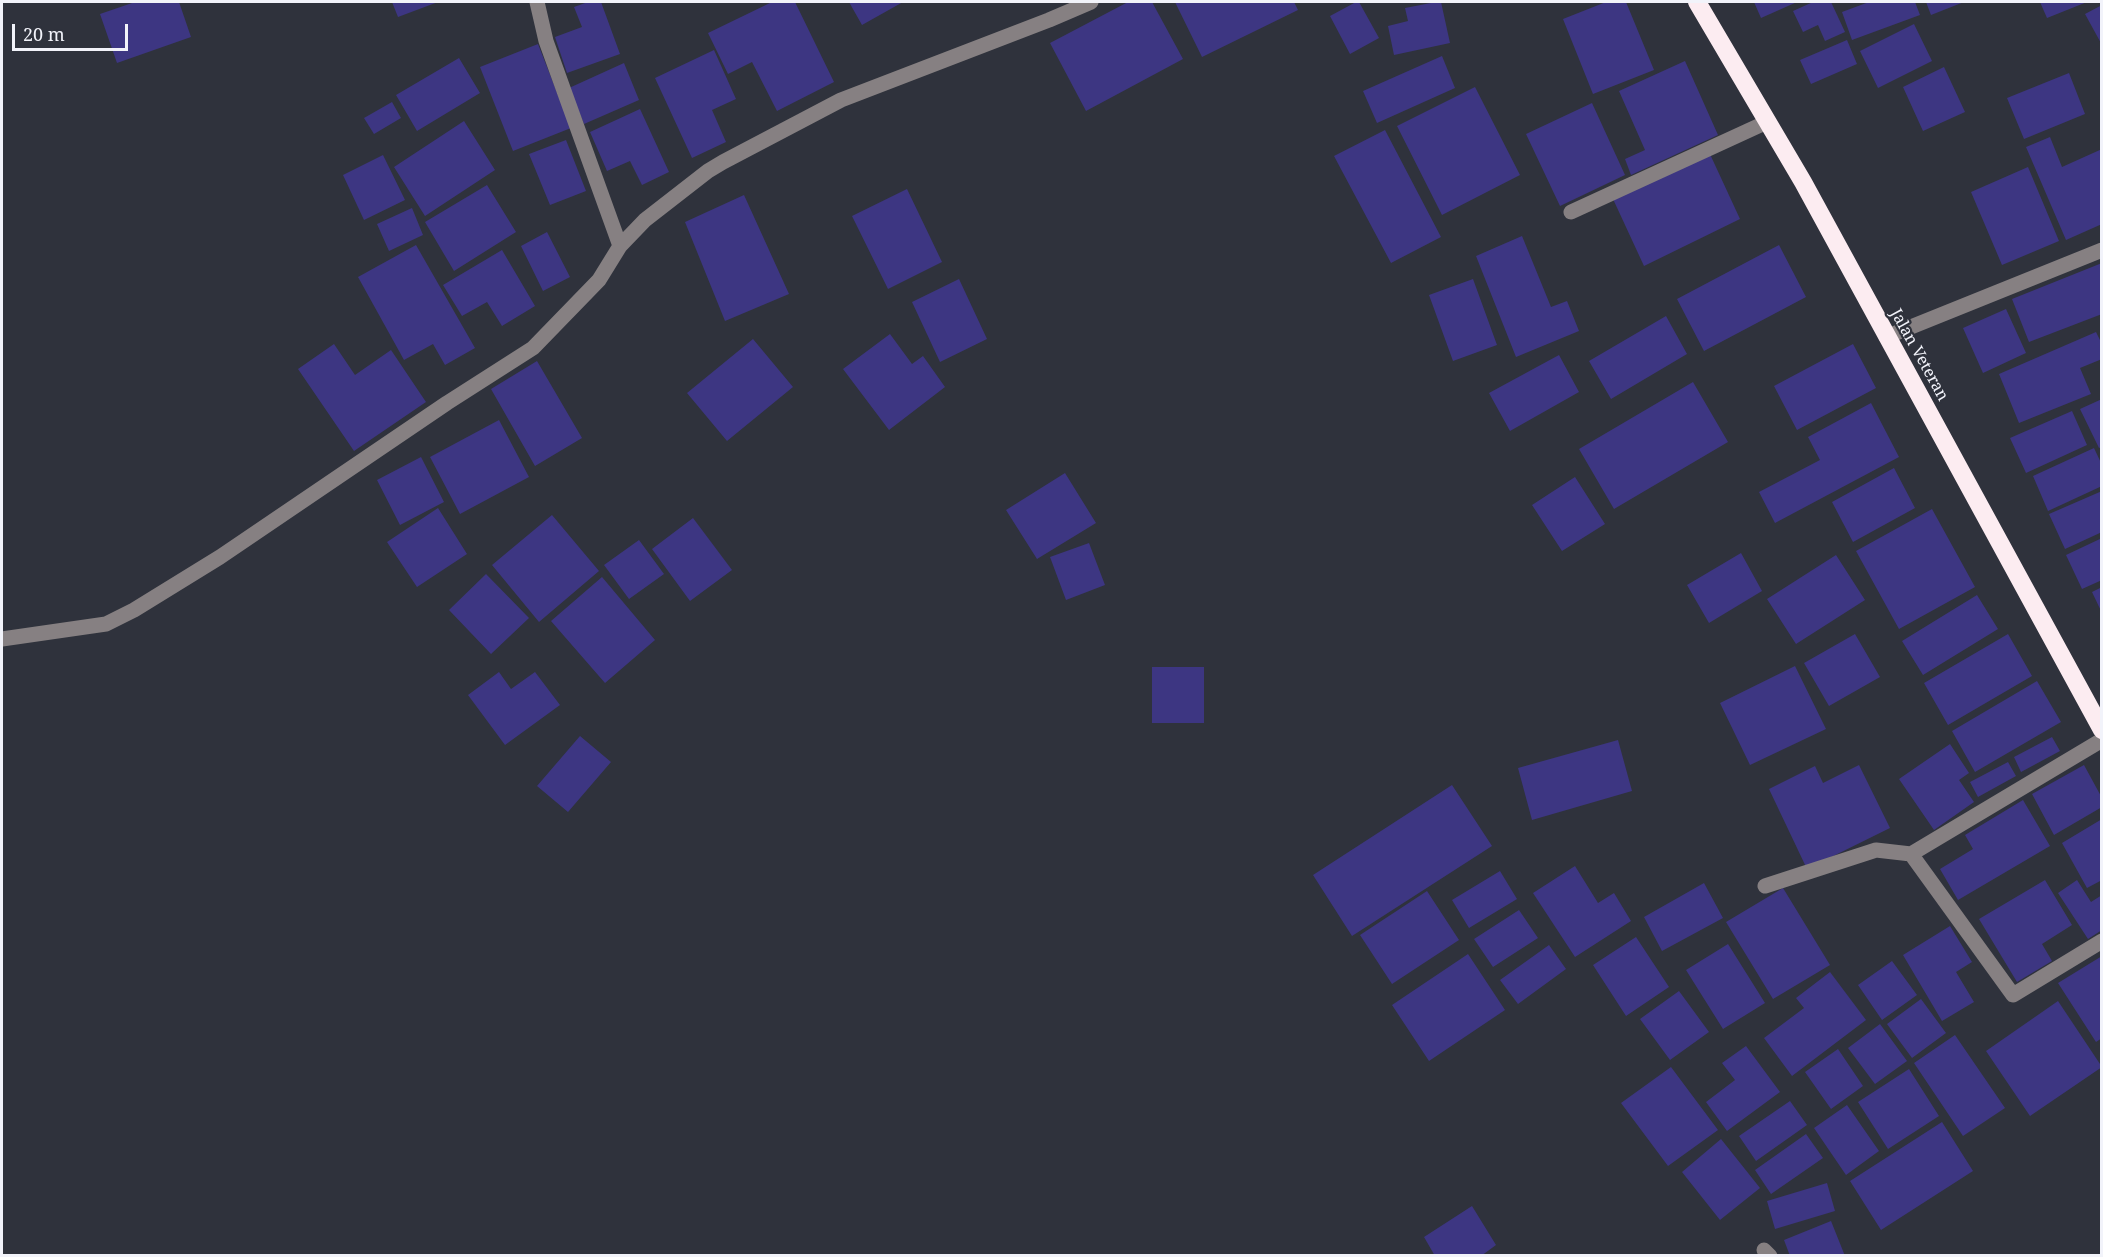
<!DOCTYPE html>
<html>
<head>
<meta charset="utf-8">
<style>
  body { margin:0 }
  #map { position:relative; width:2103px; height:1257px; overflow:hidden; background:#2f323c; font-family:"Noto Serif",serif }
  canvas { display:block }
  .frame { position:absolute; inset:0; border:3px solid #f2f3fa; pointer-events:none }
  .scale { position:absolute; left:12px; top:24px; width:116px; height:27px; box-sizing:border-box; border:3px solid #f2f3fa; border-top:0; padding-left:8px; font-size:18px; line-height:21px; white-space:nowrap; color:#f2f3fa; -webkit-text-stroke:4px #2f323c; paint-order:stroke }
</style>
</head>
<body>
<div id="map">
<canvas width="2103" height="1257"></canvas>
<div class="frame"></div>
<div class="scale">20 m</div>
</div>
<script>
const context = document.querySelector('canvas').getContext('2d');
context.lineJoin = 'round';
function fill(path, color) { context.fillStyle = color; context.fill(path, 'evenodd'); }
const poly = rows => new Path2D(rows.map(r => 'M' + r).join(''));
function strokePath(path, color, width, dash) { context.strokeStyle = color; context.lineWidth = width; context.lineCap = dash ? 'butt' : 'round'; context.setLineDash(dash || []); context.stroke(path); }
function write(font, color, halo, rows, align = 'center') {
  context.font = font + ' "Noto Serif",serif'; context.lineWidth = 4.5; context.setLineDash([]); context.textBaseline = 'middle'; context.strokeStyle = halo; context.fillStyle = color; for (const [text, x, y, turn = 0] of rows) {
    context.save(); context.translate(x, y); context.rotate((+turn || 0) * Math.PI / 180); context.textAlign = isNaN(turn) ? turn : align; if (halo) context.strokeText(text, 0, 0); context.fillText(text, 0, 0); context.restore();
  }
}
fill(poly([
  [135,2,179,2,191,37,117,63,100,14],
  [392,2,438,2,398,17],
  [588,2,601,2,620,54,567,73,555,37,582,27,574,7],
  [772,2,795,2,834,82,777,111,752,62,728,74,708,33],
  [849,2,903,2,862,25],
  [1128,2,1152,2,1183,59,1086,111,1050,43],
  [1175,2,1294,2,1298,10,1202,57],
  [1356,2,1359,2,1379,38,1350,54,1330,16],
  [1436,2,1441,2,1450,43,1394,55,1388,26,1408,21,1405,8],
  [1606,2,1626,2,1654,70,1593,94,1563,19],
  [1754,2,1797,2,1761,18],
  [1813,2,1831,2,1845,32,1825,41,1818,25,1803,32,1793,11],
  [1869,2,1915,2,1920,15,1852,40,1842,12],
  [1926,2,1964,2,1931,15],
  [2040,2,2087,2,2047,18],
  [2102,5,2102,45,2085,14],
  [1914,24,1932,61,1878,88,1860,51],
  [1847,40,1857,64,1811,84,1800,60],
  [538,44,571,128,513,151,480,67],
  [714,50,736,99,712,110,726,142,692,158,655,78],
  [1442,56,1455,88,1377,123,1363,91],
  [459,58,480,93,417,131,396,95],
  [1685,61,1718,135,1631,175,1625,159,1645,150,1619,91],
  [624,63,639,100,584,124,569,88],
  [1944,67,1965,112,1923,131,1903,87],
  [2069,73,2085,114,2024,139,2007,98],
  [1475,87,1520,175,1442,215,1397,126],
  [392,102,401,118,374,134,364,118],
  [1592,103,1625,175,1560,206,1526,134],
  [640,109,669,172,642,185,630,161,607,171,590,132],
  [464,121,495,170,425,216,394,167],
  [1385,130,1441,237,1391,263,1334,156],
  [2050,137,2062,167,2102,149,2102,224,2066,240,2026,147],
  [566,140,586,191,550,205,529,154],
  [1709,152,1740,219,1644,266,1613,199],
  [383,155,405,200,364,220,343,175],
  [2028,167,2059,241,2002,265,1971,192],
  [487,185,516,232,454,271,425,222],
  [907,189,942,262,888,289,852,216],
  [744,195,789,294,725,321,685,222],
  [412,208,423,235,389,251,377,224],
  [547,232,570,277,543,291,521,246],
  [1522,236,1551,307,1567,301,1579,331,1516,357,1476,256],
  [416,245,475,348,445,365,433,344,404,360,358,277],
  [1779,245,1806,297,1704,351,1677,299],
  [502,250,535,306,502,326,487,302,462,316,443,285],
  [2102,263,2102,314,2029,342,2012,299],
  [959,279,987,339,940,362,912,302],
  [1473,279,1497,345,1453,361,1429,295],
  [2006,309,2026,353,1983,373,1963,328],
  [1666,316,1687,354,1611,399,1589,361],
  [2096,332,2102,344,2102,359,2080,368,2091,394,2019,423,1999,374],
  [890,334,912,364,923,356,945,387,889,430,843,369],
  [753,339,793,387,727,441,687,393],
  [334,344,355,375,391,350,426,402,354,451,298,369],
  [1853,344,1876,388,1797,430,1774,386],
  [1559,355,1579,392,1510,431,1489,393],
  [537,361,582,438,535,466,491,389],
  [1693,382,1728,442,1614,509,1579,449],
  [2102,399,2102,447,2099,448,2080,409],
  [1871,403,1899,457,1775,523,1759,492,1820,460,1808,437],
  [2072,411,2087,445,2026,473,2010,438],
  [499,420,529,477,460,514,430,457],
  [2094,448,2102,465,2102,486,2048,511,2033,476],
  [421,457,444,502,400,525,377,480],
  [1894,468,1915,508,1853,542,1832,502],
  [1065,473,1096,523,1037,559,1006,510],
  [1575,477,1605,524,1562,551,1532,505],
  [2102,491,2102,532,2065,549,2049,514],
  [438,508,467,554,417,587,387,542],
  [1932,509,1975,587,1899,629,1856,551],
  [552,515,599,571,539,622,492,565],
  [693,518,732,570,690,601,652,549],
  [2102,538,2102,580,2082,589,2066,555],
  [639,540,664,574,629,599,604,565],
  [1089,543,1105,585,1066,600,1050,557],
  [1741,553,1762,591,1709,623,1687,585],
  [1836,555,1865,600,1796,644,1767,599],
  [486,574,529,618,491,654,449,610],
  [602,577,655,640,605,683,551,621],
  [2102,587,2102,613,2092,592],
  [1977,595,1998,629,1923,675,1902,641],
  [1855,634,1880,677,1829,706,1804,663],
  [2008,634,2032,676,1948,725,1924,683],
  [1795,666,1826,729,1750,765,1720,703],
  [1152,667,1204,667,1204,723,1152,723],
  [499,672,511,689,535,672,560,705,505,745,468,695],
  [2037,681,2061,722,1975,772,1952,731],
  [580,736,611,762,568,812,537,786],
  [2052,737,2060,751,2021,772,2014,757],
  [1618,740,1632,791,1532,820,1518,768],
  [1950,744,1969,773,1959,780,1974,802,1934,830,1899,779],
  [2008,762,2016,776,1978,797,1970,782],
  [1859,765,1890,828,1807,869,1769,789,1815,766,1823,783],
  [2084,765,2102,798,2102,807,2054,835,2032,794],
  [1452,785,1492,846,1352,936,1313,875],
  [2023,800,2050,846,1958,900,1940,869,1973,849,1965,835],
  [2102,819,2102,880,2087,888,2062,843],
  [1575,866,1598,903,1614,893,1631,921,1575,957,1533,893],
  [1500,871,1517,899,1469,928,1452,900],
  [2045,880,2072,925,2042,944,2052,961,2017,982,1979,919],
  [2077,880,2091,902,2102,895,2102,930,2088,939,2058,893],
  [1704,883,1723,918,1662,951,1644,917],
  [1783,888,1830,965,1773,999,1726,922],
  [1427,891,1459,940,1392,984,1360,935],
  [1519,910,1538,938,1493,967,1474,939],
  [1950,926,1972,962,1956,972,1974,1002,1942,1021,1903,955],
  [1636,937,1669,987,1626,1016,1593,965],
  [1728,944,1765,1003,1723,1029,1686,970],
  [1549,945,1566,969,1518,1004,1500,980],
  [1468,954,1505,1010,1429,1061,1392,1005],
  [2102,956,2102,1038,2096,1042,2058,983],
  [1892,961,1917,995,1882,1020,1858,985],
  [1830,972,1866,1020,1792,1076,1764,1038,1804,1008,1796,998],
  [1679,991,1709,1032,1670,1060,1640,1019],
  [1921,999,1946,1033,1912,1058,1887,1024],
  [2058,1001,2102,1067,2030,1116,1986,1051],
  [1880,1024,1907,1061,1875,1084,1848,1048],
  [1955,1035,2005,1108,1963,1136,1914,1063],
  [1746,1046,1780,1092,1727,1131,1706,1102,1735,1080,1722,1063],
  [1838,1049,1863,1086,1831,1109,1805,1072],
  [1671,1067,1718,1130,1668,1166,1621,1103],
  [1909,1069,1939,1116,1888,1149,1858,1102],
  [1790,1101,1807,1125,1756,1161,1739,1136],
  [1847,1105,1879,1151,1846,1175,1814,1128],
  [1942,1122,1973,1171,1881,1230,1850,1181],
  [1806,1134,1823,1158,1771,1194,1755,1170],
  [1721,1139,1760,1188,1720,1220,1682,1172],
  [1827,1183,1835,1211,1775,1229,1767,1201],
  [1472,1206,1496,1245,1481,1256,1435,1256,1424,1237],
  [1831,1221,1845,1256,1790,1256,1784,1240]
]), '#3d3682');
strokePath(poly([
  [537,2,546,41,620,246],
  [1571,212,1767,122],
  [1886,337,2102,250],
  [2,639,106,624,134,610,220,557,447,403,533,348,599,280,620,246,645,220,708,171,723,162,841,100,1049,20,1091,2],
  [1911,854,2013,995,2102,941],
  [1765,886,1876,850,1911,854,2102,740],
  [1764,1250,1770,1256]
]), '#868082', 15);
strokePath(poly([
  [1697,2,1803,182,2102,730]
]), '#fcecf1', 18);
write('16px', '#f2f3fa', '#2f323c', [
  ["Jalan Veteran",1919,355,61]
]);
</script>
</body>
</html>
